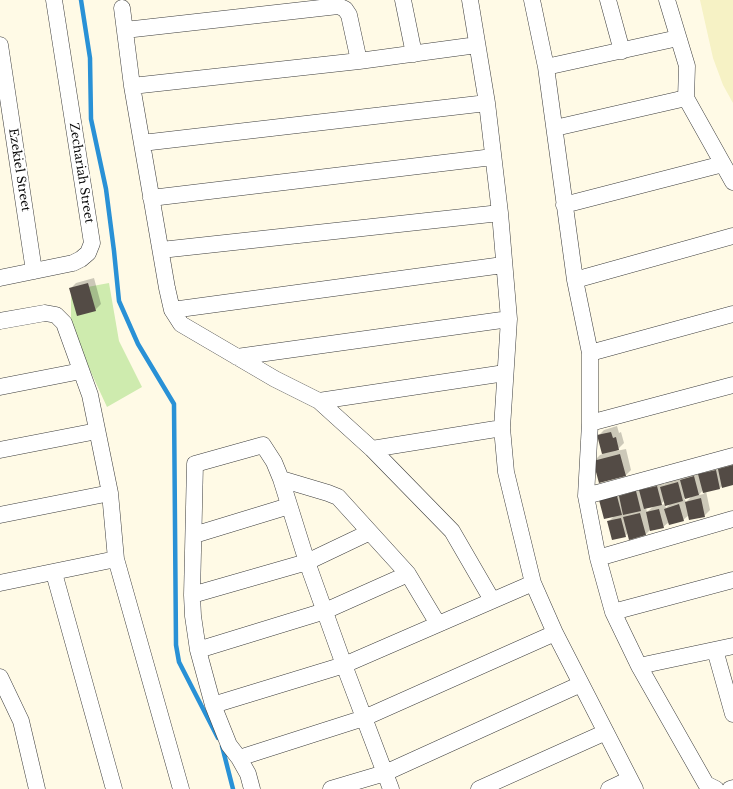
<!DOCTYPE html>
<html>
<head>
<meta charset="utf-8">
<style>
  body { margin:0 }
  canvas { display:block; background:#fffae6 }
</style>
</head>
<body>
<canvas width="733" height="789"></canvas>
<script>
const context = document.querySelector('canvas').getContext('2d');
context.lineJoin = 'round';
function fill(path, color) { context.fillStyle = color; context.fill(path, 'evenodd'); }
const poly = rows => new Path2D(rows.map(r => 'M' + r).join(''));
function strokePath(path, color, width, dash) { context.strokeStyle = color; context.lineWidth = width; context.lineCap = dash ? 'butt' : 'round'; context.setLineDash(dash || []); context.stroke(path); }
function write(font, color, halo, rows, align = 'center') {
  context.font = font + ' "Libre Baskerville",serif'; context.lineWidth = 4; context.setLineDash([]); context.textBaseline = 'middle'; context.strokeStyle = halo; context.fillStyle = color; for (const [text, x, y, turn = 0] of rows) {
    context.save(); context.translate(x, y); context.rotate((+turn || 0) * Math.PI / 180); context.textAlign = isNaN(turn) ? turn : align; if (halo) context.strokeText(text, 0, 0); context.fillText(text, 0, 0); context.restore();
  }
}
fill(poly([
  [700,0,733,0,733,103,723,85,713,58]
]), '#f6f2c5');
fill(poly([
  [109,283,119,341,142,387,107,407,89,368,71,323,71,290]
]), '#ceebae');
fill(poly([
  [94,278,101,304,95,310,71,288,76,283],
  [617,426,619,433,621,432,624,443,616,451,626,449,631,470,625,476,594,461,600,455,603,454,598,436,604,430],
  [733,461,733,484,723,485,720,488,706,491,710,510,704,516,689,515,683,520,669,522,663,527,650,530,645,535,628,533,625,536,608,522,614,516,600,500,663,481,664,485,667,481,684,478,687,474],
  [703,490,704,494,699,495],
  [692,496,686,502,684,498],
  [665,500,666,504,660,505],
  [671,503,666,508,665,505],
  [654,506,647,512,646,508]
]), '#0003');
strokePath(poly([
  [81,0,90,58,91,119,106,189,114,251,119,301,138,344,174,404,176,645,179,662,218,738],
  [222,746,233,789]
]), '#2991d6', 4.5);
fill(poly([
  [88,283,96,311,77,316,69,288],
  [611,432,613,438,616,437,619,450,602,454,597,435],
  [620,454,626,476,599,483,593,461],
  [733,465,733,485,722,488,718,469],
  [716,470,720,489,703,493,698,474],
  [694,476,699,495,685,499,680,480],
  [678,482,683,501,665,506,660,487],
  [657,486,662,505,644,509,639,490],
  [636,491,641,511,623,515,619,496],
  [617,496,622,515,604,519,599,500],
  [701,498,705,517,689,520,685,502],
  [679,504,684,521,669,525,664,509],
  [659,509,664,528,650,531,646,512],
  [640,513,646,535,629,540,623,517],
  [621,518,626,537,612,540,607,521]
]), '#534b45');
const street = poly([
  [403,0,414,54],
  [470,0,487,103,500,213,509,319,502,428,506,472,533,583,555,633,635,789],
  [532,0,546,67,575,280,590,353,590,423,586,496,598,558,613,612,639,666,706,784,716,789],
  [608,0,622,51],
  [667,0,687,66,686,98,733,182],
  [122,8,132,86,167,288,172,310,181,324,275,379,319,401,372,449,452,531,492,600],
  [125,30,338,6,345,9,349,15,359,61],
  [0,45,34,271],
  [546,67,678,38],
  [132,86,359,61,477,45],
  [555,128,686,98],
  [142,143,487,103],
  [151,198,493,157],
  [564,205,723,164],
  [161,250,500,213],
  [0,278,73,263,81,259,88,253,92,243,54,0],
  [575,280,733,236],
  [172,310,503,265],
  [0,321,45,313,56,315,64,323,90,395,110,493,116,559,181,789],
  [590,353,733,314],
  [237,357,509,319],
  [0,387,81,371],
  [319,401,505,373],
  [590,423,733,385],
  [372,449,502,428],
  [0,450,97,431],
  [281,479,328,493,338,497,408,574,438,624],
  [586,496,733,456],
  [0,515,110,493],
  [194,535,289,506],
  [598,558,733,519],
  [54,573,114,789],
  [0,583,116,559],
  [192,595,307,562,370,532],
  [613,612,733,580],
  [198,650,325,611,408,574],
  [715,650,733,714],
  [639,666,733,646],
  [0,677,21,721,37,789],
  [213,705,344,665,533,583],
  [239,758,364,718,555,633],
  [252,789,248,774,239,758,229,745,213,705,198,650,193,616,192,595,195,464,263,445,274,462,281,479,307,562,344,665,391,789],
  [331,789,385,773,581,684],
  [479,789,606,732],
  [609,789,630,779],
  [730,789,733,788]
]);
strokePath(street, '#3d3d3d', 17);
strokePath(street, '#fff', 16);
write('12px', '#0a0a0a', '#fff', [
  ["Ezekiel Street",19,170,81],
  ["Zechariah Street",81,173,81]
]);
</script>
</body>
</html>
